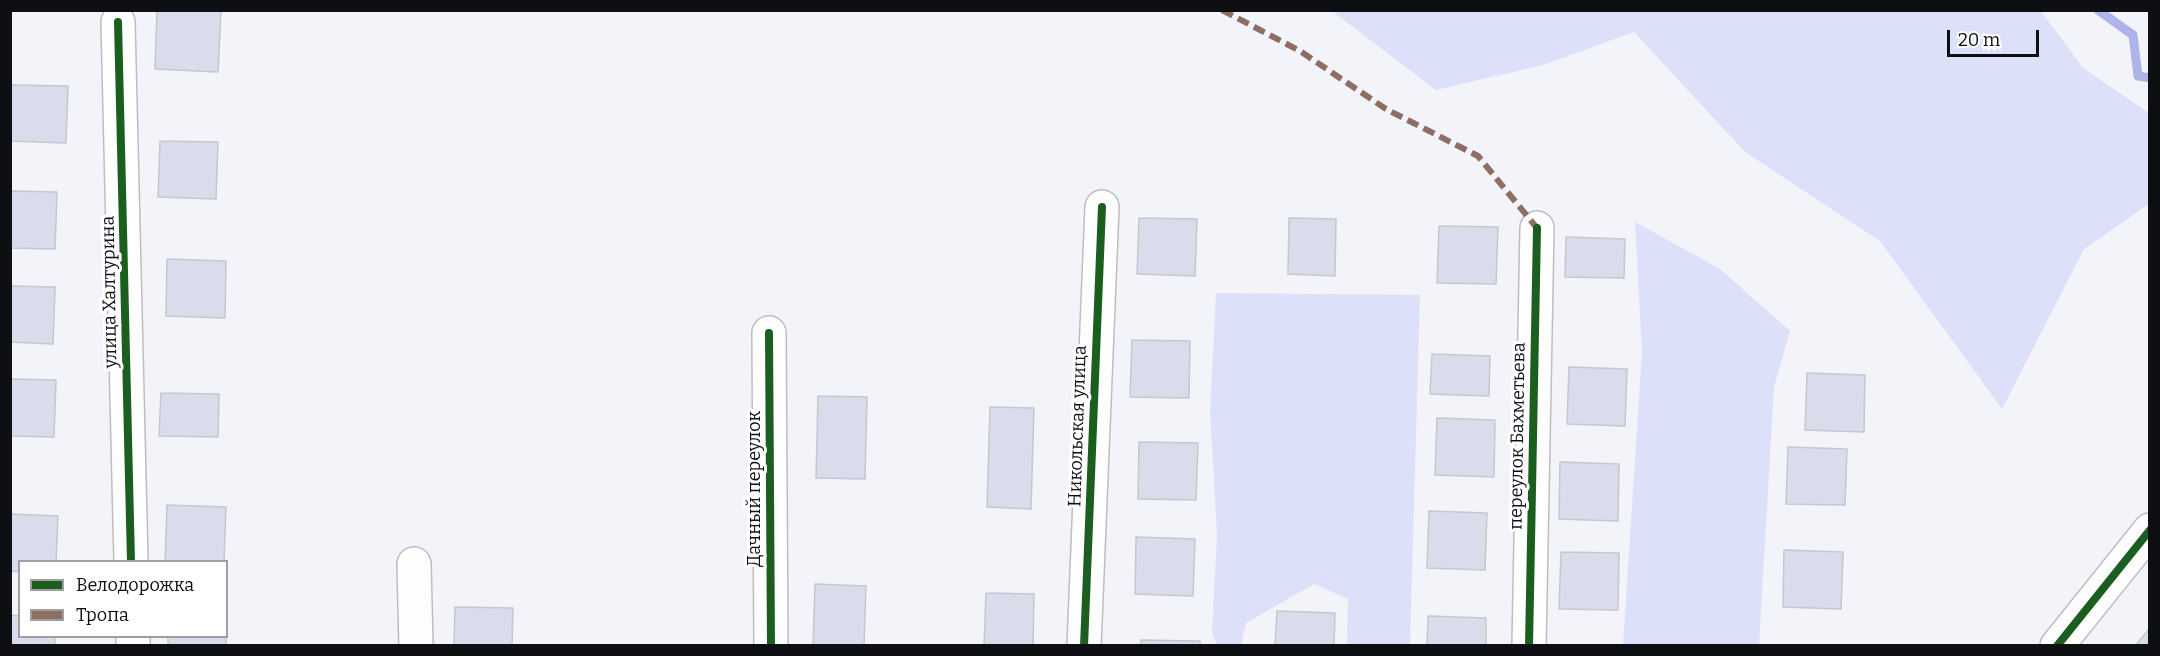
<!DOCTYPE html>
<html>
<head>
<meta charset="utf-8">
<style>
  body { margin:0 }
  #map { position:relative; width:2160px; height:656px; overflow:hidden; background:#f3f4fa; font-family:Bitter,serif }
  canvas { display:block }
  .frame { position:absolute; inset:0; border:12px solid #0e0f13; pointer-events:none }
  .legend { position:absolute; left:18px; top:560px; width:210px; height:78px; box-sizing:border-box; background:#fff; border:2px solid #9f9fa1; margin:0; padding:8px 10px; list-style:none; font-size:18px; color:#0e0f13 }
  .legend li { display:flex; align-items:center; gap:12px; height:30px }
  .legend b { width:30px; border:2px solid #9f9fa1 }
  .scale { position:absolute; left:1947px; top:30px; width:92px; height:27px; box-sizing:border-box; border:3px solid #0e0f13; border-top:0; padding-left:8px; font-size:18px; line-height:21px; white-space:nowrap; color:#0e0f13; -webkit-text-stroke:4px #fff; paint-order:stroke }
</style>
</head>
<body>
<div id="map">
<canvas width="2160" height="656"></canvas>
<div class="frame"></div>
<ul class="legend">
<li><b style="height:8px;background:#1b5e20"></b>Велодорожка</li>
<li><b style="height:8px;background:#8d6e63"></b>Тропа</li>
</ul>
<div class="scale">20 m</div>
</div>
<script>
const context = document.querySelector('canvas').getContext('2d');
context.lineJoin = 'round';
function fill(path, color) { context.fillStyle = color; context.fill(path, 'evenodd'); }
const poly = rows => new Path2D(rows.map(r => 'M' + r).join(''));
function strokePath(path, color, width, dash) { context.strokeStyle = color; context.lineWidth = width; context.lineCap = dash ? 'butt' : 'round'; context.setLineDash(dash || []); context.stroke(path); }
function write(font, color, halo, rows, align = 'center') {
  context.font = font + ' Bitter,serif'; context.lineWidth = 6; context.setLineDash([]); context.textBaseline = 'middle'; context.strokeStyle = halo; context.fillStyle = color; for (const [text, x, y, turn = 0] of rows) {
    context.save(); context.translate(x, y); context.rotate((+turn || 0) * Math.PI / 180); context.textAlign = isNaN(turn) ? turn : align; if (halo) context.strokeText(text, 0, 0); context.fillText(text, 0, 0); context.restore();
  }
}
fill(poly([
  [1332,11,2041,11,2083,68,2149,113,2149,204,2084,249,2002,409,1880,241,1745,152,1634,32,1543,65,1436,90],
  [1635,222,1720,269,1790,331,1774,387,1759,645,1623,645,1642,351],
  [1216,293,1420,295,1410,645,1347,645,1348,599,1314,584,1246,623,1241,645,1217,645,1212,632,1217,536,1210,411]
]), '#dce0f9');
strokePath(poly([
  [2098,10,2133,35,2138,76,2150,78]
]), '#aeb3ea', 9);
const building = poly([
  [157,10,221,10,218,72,155,69,157,10],
  [10,85,68,86,66,143,10,141,10,85],
  [160,141,218,142,216,199,158,197,160,141],
  [10,191,57,192,55,249,10,248,10,191],
  [1139,218,1197,219,1195,276,1137,274,1139,218],
  [1289,218,1336,219,1335,276,1288,274,1289,218],
  [1439,226,1498,227,1496,284,1437,283,1439,226],
  [1566,237,1625,239,1624,278,1565,277,1566,237],
  [167,259,226,261,225,318,166,316,167,259],
  [10,286,55,287,53,344,10,342,10,286],
  [1132,340,1190,341,1189,398,1130,397,1132,340],
  [1432,354,1490,356,1489,396,1430,394,1432,354],
  [1569,367,1627,369,1625,426,1567,424,1569,367],
  [1807,373,1865,375,1864,432,1805,430,1807,373],
  [10,379,56,380,54,437,10,436,10,379],
  [161,393,219,394,218,437,159,436,161,393],
  [818,396,867,397,865,479,816,478,818,396],
  [990,407,1034,408,1031,509,987,507,990,407],
  [1437,418,1495,420,1494,477,1435,475,1437,418],
  [1139,442,1198,443,1196,500,1138,499,1139,442],
  [1788,447,1847,449,1845,505,1786,504,1788,447],
  [1560,462,1619,464,1618,521,1559,519,1560,462],
  [167,505,226,507,224,562,165,562,167,505],
  [1429,511,1487,513,1485,570,1427,568,1429,511],
  [10,514,58,516,56,562,20,562,20,572,10,571,10,514],
  [1136,537,1195,539,1193,596,1135,594,1136,537],
  [1784,550,1843,552,1841,609,1783,607,1784,550],
  [1561,552,1619,553,1618,610,1559,609,1561,552],
  [815,584,866,586,864,646,813,646,815,584],
  [986,593,1034,594,1033,646,984,646,986,593],
  [455,607,513,608,512,646,454,646,455,607],
  [1277,611,1335,613,1334,646,1275,646,1277,611],
  [10,615,20,616,20,636,55,636,55,646,10,646,10,615],
  [1428,616,1486,618,1486,646,1427,646,1428,616],
  [2150,628,2150,646,2135,646,2150,628],
  [168,636,226,636,226,646,168,646,168,636],
  [1141,640,1200,641,1200,646,1141,646,1141,640]
]);
fill(building, '#dadceb');
strokePath(building, '#c6c7cd', 1.5);
const minor = poly([
  [118,22,131,562],
  [769,333,771,646],
  [414,564,416,646],
  [133,636,133,646],
  [1084,646,1102,207],
  [1529,646,1537,228],
  [2057,646,2150,530]
]);
strokePath(minor, '#bdbec2', 36);
strokePath(minor, '#fdfdfe', 33);
strokePath(poly([
  [1222,10,1300,51,1386,109,1478,156,1537,228]
]), '#8d6e63', 6, [12, 6]);
strokePath(poly([
  [118,22,131,562],
  [769,333,771,646],
  [1084,646,1102,207],
  [1529,646,1537,228],
  [2057,646,2150,530]
]), '#1b5e20', 8);
write('18px', '#0e0f13', '#fff', [
  ["улица Халтурина",110,292,-91],
  ["Никольская улица",1078,426,-88],
  ["переулок Бахметьева",1518,436,-89],
  ["Дачный переулок",755,489,-90]
]);
</script>
</body>
</html>
